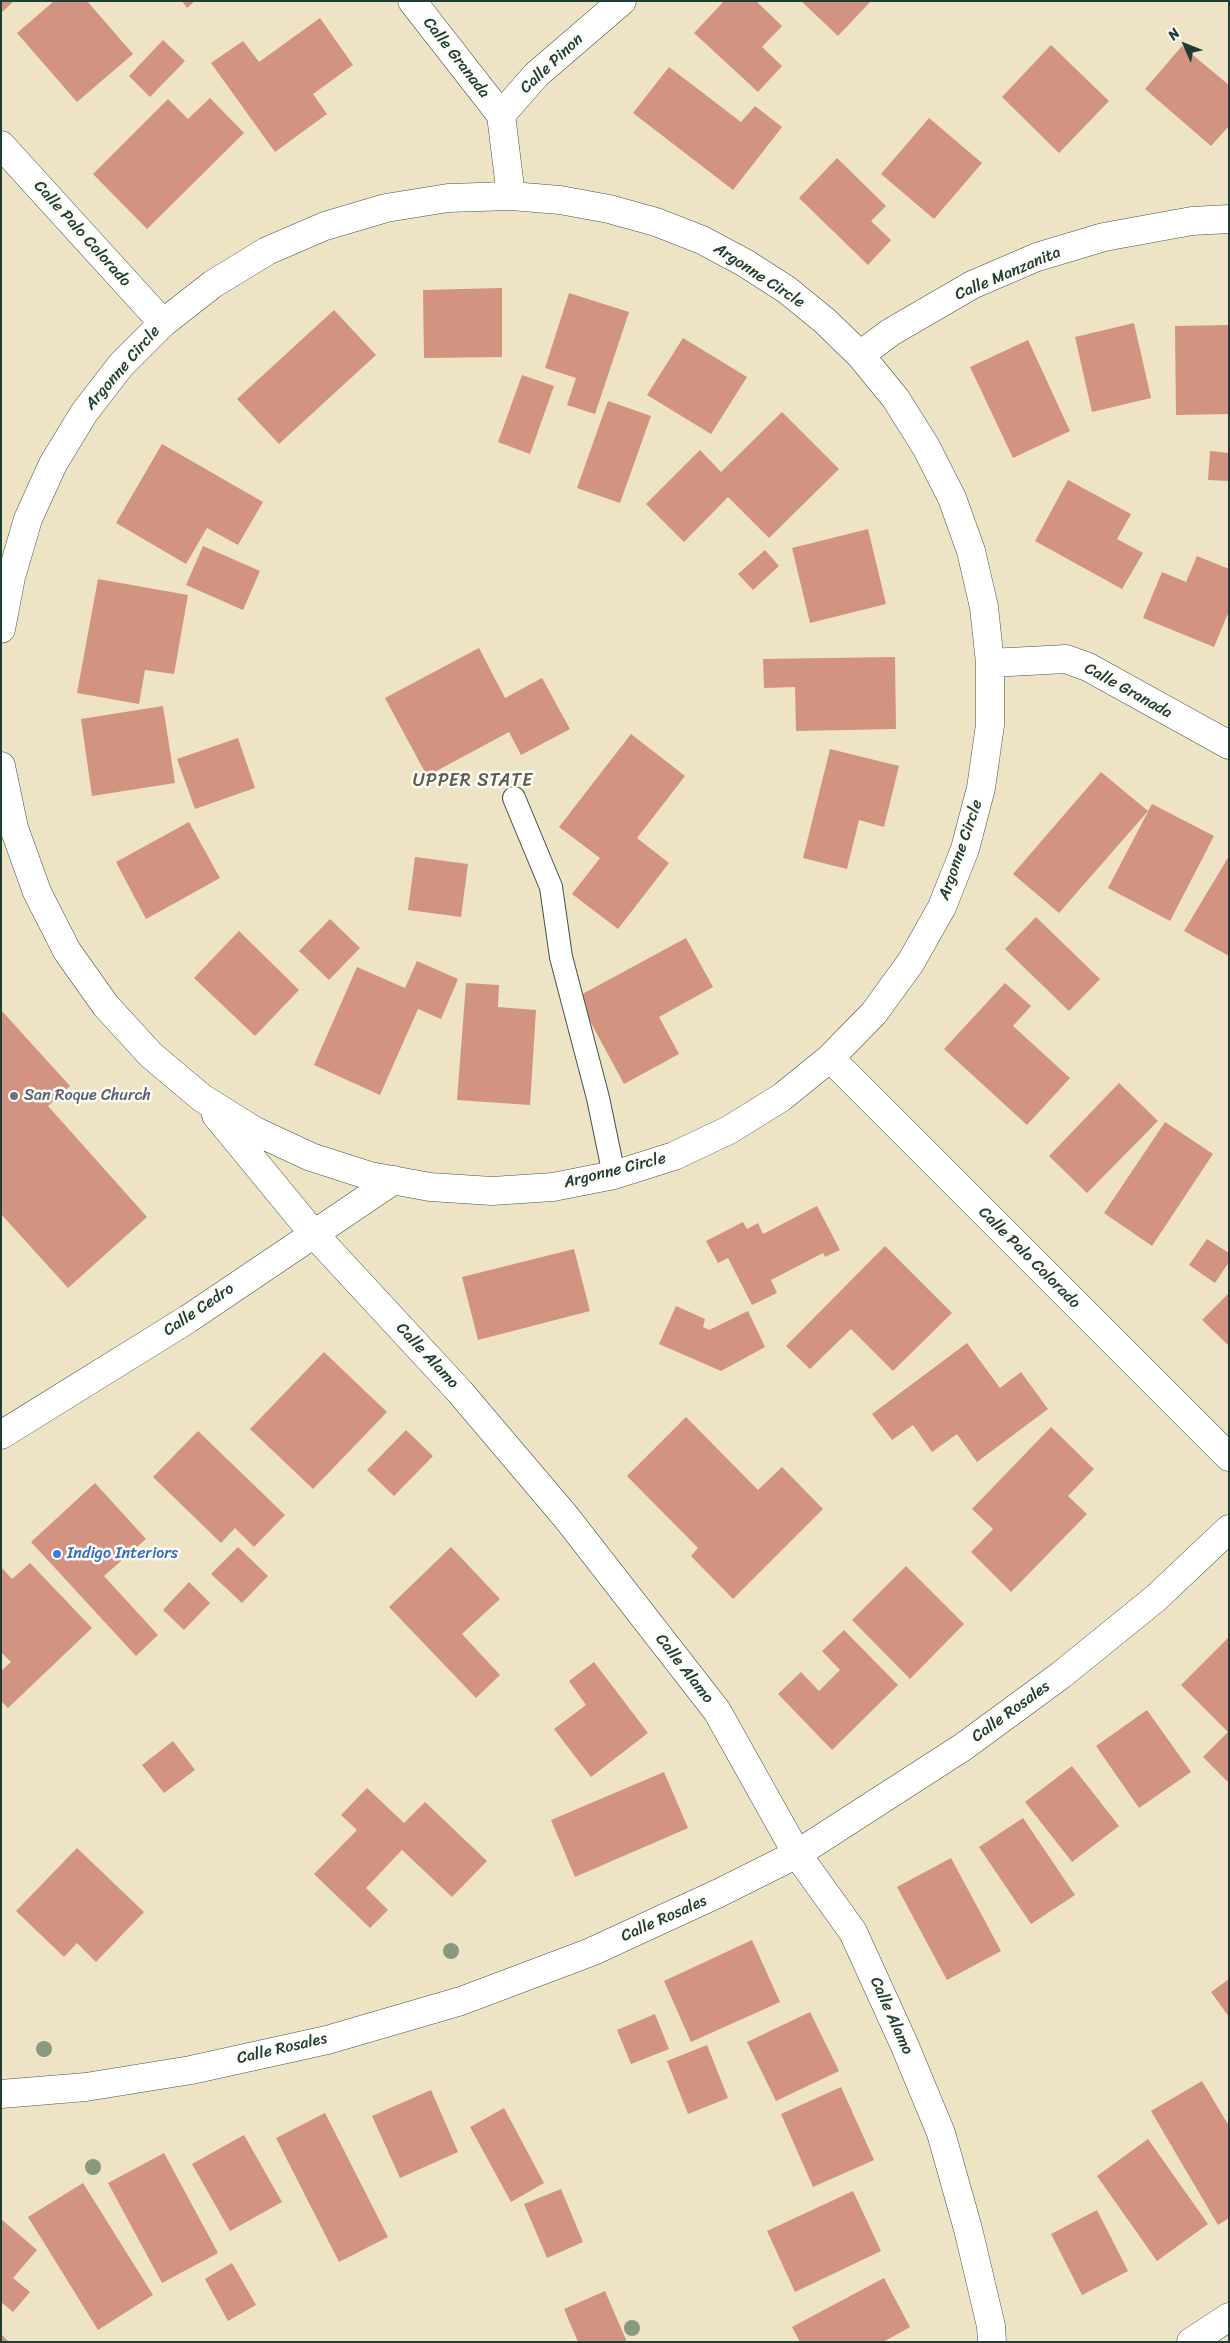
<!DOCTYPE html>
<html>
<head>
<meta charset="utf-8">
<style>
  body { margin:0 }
  #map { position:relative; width:1230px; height:2343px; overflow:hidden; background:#eee3c4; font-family:Sriracha,sans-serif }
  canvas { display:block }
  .frame { position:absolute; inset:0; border:2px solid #1f3d34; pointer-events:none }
  .north { position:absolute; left:1160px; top:20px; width:50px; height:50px; -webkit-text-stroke:4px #fdfcf7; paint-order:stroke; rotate:314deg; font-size:14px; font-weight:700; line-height:20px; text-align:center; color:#1f3d34 }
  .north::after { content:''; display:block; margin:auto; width:18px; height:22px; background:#1f3d34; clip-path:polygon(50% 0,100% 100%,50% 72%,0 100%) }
</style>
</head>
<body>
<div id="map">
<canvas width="1230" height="2343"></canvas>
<div class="frame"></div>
<div class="north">N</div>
</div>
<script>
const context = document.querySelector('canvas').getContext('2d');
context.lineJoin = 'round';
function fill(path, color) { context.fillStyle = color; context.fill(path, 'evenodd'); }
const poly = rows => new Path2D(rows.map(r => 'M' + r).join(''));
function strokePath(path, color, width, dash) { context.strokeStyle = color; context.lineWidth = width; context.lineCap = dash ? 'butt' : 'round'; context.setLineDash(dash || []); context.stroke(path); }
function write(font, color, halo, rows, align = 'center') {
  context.font = font + ' Sriracha,sans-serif'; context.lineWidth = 5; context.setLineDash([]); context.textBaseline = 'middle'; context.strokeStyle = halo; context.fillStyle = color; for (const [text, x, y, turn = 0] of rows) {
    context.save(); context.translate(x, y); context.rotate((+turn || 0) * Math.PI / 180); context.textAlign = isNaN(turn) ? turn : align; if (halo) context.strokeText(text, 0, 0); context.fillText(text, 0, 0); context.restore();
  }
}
fill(poly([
  [1,1,14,1,1,13],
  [54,1,87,1,133,54,77,102,17,33],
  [182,1,195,1,187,8],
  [724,1,756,1,782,26,762,47,782,66,758,92,694,33],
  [801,1,871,1,838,36],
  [320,18,353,65,313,94,327,114,275,152,211,63,243,41,259,62],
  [163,40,185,61,150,97,129,76],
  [1051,45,1109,101,1059,153,1002,97],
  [1182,46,1229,85,1229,126,1211,146,1145,89],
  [669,67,741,122,755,106,782,127,733,190,633,113],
  [210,98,244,133,147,229,93,174,168,99,188,119],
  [929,118,982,163,934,219,881,174],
  [837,158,886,206,871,221,891,240,868,265,799,198],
  [502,288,502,357,424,358,423,290],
  [569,293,629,312,595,414,567,405,576,378,545,368],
  [334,310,376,355,279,444,237,399],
  [1134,323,1151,398,1092,412,1075,337],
  [1229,325,1229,414,1176,415,1175,326],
  [683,338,747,377,711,434,647,395],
  [1028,340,1070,431,1013,458,970,367],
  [522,375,554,386,530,454,498,442],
  [608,401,651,416,620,503,577,488],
  [782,412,839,469,769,538,728,497,684,542,646,504,700,450,721,472],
  [162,444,263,502,238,545,207,528,186,564,116,523],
  [1210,451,1229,453,1229,481,1208,480],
  [1068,480,1131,514,1117,539,1143,553,1122,589,1035,541],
  [868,529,886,604,810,623,792,548],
  [203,546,260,571,243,610,186,585],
  [765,550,779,566,753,590,738,574],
  [1197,556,1229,569,1229,611,1214,647,1143,618,1162,572,1186,582],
  [98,579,188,595,174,674,145,670,139,704,77,693],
  [479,648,505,698,542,678,570,729,521,755,509,732,427,776,385,698],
  [895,657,896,729,796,731,795,687,764,688,763,659],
  [163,706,175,783,92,796,81,719],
  [631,734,685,776,637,838,669,863,618,929,572,894,600,858,559,827],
  [238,738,255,788,195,809,177,759],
  [830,749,899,766,884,827,859,820,847,869,803,858],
  [1101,772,1148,811,1059,913,1013,874],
  [1152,804,1214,836,1170,921,1108,888],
  [189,822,220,878,146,919,116,862],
  [1229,856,1229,956,1184,931],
  [415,857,468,864,461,917,408,910],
  [1036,917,1100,979,1069,1011,1005,949],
  [330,919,360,948,329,980,299,951],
  [239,931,299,990,255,1036,194,978],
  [686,938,713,987,659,1017,679,1054,624,1084,577,997],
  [417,961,458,979,441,1019,418,1009,380,1095,314,1065,357,967,405,988],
  [466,983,499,985,498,1007,536,1010,530,1105,457,1100],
  [1005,983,1031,1006,1013,1026,1070,1078,1027,1125,944,1049],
  [1,1010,70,1086,48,1106,147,1217,68,1288,1,1214],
  [1119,1083,1158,1121,1087,1193,1049,1156],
  [1165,1122,1213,1154,1152,1246,1104,1213],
  [817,1206,840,1250,825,1257,823,1253,771,1280,777,1293,752,1305,728,1258,718,1263,706,1241,743,1222,747,1229,758,1223,763,1234],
  [1207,1239,1229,1253,1229,1262,1215,1283,1189,1265],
  [885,1246,952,1313,893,1371,851,1329,810,1369,786,1346],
  [574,1249,590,1311,478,1340,462,1277],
  [1229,1293,1229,1346,1202,1320],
  [676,1306,705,1319,703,1327,709,1330,748,1311,765,1347,721,1371,659,1344],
  [967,1343,1000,1388,1021,1372,1048,1409,977,1462,957,1434,932,1452,913,1425,892,1440,872,1414],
  [324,1352,387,1412,313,1489,250,1429],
  [686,1417,758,1490,782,1467,823,1509,733,1599,691,1556,698,1548,627,1476],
  [1051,1427,1094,1469,1068,1496,1087,1514,1011,1592,971,1552,993,1529,972,1509],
  [406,1430,433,1456,394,1496,367,1470],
  [198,1431,285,1515,254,1547,235,1528,221,1543,153,1477],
  [95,1483,146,1539,104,1576,158,1635,136,1656,31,1542],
  [238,1547,268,1576,242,1603,211,1574],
  [451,1547,500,1599,462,1634,500,1675,476,1698,389,1607],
  [30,1563,92,1628,8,1708,1,1701,1,1671,11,1662,1,1652,1,1567,12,1579],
  [906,1566,964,1624,910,1679,852,1620],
  [189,1582,210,1603,184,1630,163,1610],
  [844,1630,898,1685,832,1750,778,1694,801,1672,819,1691,840,1670,822,1651],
  [1229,1637,1229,1783,1203,1757,1228,1732,1181,1685],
  [594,1662,648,1733,591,1777,554,1729,586,1705,569,1681],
  [1147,1710,1191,1772,1139,1808,1096,1746],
  [173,1741,195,1770,164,1793,142,1765],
  [1072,1766,1119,1826,1072,1862,1025,1802],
  [664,1772,688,1828,575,1877,551,1820],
  [367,1788,404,1823,425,1802,487,1861,452,1897,402,1850,366,1888,388,1910,370,1928,314,1874,357,1830,341,1815],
  [1023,1818,1075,1895,1031,1924,979,1847],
  [77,1848,144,1912,96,1962,77,1943,64,1957,16,1911],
  [951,1858,1001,1951,947,1980,897,1887],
  [752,1940,780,2002,691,2042,664,1981],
  [1229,1979,1229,2017,1211,1992],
  [810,2012,839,2071,776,2101,747,2042],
  [655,2014,669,2049,631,2064,617,2030],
  [707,2045,728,2098,688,2114,667,2061],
  [1202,2081,1229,2126,1229,2218,1218,2225,1151,2111],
  [841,2087,874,2160,813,2187,781,2114],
  [431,2090,458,2152,400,2178,372,2116],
  [504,2108,544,2183,511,2202,470,2127],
  [325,2113,388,2237,339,2262,276,2138],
  [244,2135,282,2202,230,2231,192,2164],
  [1148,2139,1208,2224,1157,2261,1097,2176],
  [164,2153,218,2253,162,2283,108,2183],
  [83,2183,153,2295,98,2330,28,2217],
  [561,2189,583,2242,547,2258,524,2204],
  [853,2191,881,2251,795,2292,767,2231],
  [1097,2210,1128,2271,1082,2295,1051,2234],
  [1,2219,37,2250,13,2278,30,2292,13,2312,1,2302],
  [232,2263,256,2305,228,2321,205,2279],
  [884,2278,910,2327,883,2342,800,2342,792,2327],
  [605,2291,627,2342,578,2342,564,2309],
  [1,2334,9,2342,1,2342]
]), '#d29480');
const lane = poly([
  [514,798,551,887,561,957,598,1098,614,1175]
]);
const street = poly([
  [412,1,501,115],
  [1,145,163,323],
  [511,196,501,115,536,75,622,1],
  [860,355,891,332,972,285,1037,257,1104,237,1192,221,1229,219],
  [1,629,11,577,28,519,53,464,84,413,121,365,163,323,213,284,267,251,325,226,386,208,448,198,511,196,560,200,609,209,656,222,702,240,745,263,787,290,825,321,860,355,896,399,926,447,952,498,971,551,984,607,990,663,990,725,981,788,965,849,942,907,911,962,874,1013,830,1058,782,1097,729,1130,674,1156,614,1175,553,1187,492,1191,430,1187,370,1176,311,1157,255,1131,202,1098,151,1055,106,1006,67,951,37,892,14,828,1,766],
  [990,663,1066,659,1088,667,1229,745],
  [830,1058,1229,1457],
  [216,1115,313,1233,460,1392,566,1517,717,1711,797,1854,853,1932,904,2044,941,2133,968,2229,991,2326,992,2342],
  [1,1435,188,1319,394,1180],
  [1,2094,86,2087,191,2070,327,2040,461,2001,591,1952,719,1893,797,1854,963,1747,1061,1675,1156,1598,1229,1529],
  [1191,2342,1229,2317]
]);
strokePath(lane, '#3e564a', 24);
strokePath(street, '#3e564a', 29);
strokePath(lane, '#fff', 22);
strokePath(street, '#fff', 28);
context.fillStyle = '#889980';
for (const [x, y] of [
  [451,1951],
  [44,2049],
  [93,2167],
  [632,2328]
]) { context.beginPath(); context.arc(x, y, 8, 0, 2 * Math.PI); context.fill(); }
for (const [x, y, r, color] of [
  [14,1096,5,"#6b7280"],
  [57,1554,5,"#3f7fe0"]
]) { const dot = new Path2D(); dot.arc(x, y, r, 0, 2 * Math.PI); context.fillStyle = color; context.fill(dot); strokePath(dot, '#fdfcf7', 2); }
write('16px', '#1f3d34', '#fdfcf7', [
  ["Calle Granada",456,58,52],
  ["Calle Pinon",552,64,-43],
  ["Calle Palo Colorado",82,234,48],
  ["Calle Manzanita",1008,274,-23],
  ["Argonne Circle",759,276,33],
  ["Argonne Circle",123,368,-49],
  ["Calle Granada",1128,691,29],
  ["Argonne Circle",961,850,-71],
  ["Argonne Circle",615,1171,-14],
  ["Calle Palo Colorado",1029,1258,45],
  ["Calle Cedro",199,1310,-34],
  ["Calle Alamo",427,1356,47],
  ["Calle Alamo",684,1669,52],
  ["Calle Rosales",1011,1712,-36],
  ["Calle Rosales",664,1919,-24],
  ["Calle Alamo",891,2016,66],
  ["Calle Rosales",282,2049,-13]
]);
write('16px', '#5b616d', '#fdfcf7', [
  ["San Roque Church",24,1096]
], 'left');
write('16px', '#366cbe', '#fdfcf7', [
  ["Indigo Interiors",67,1554]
], 'left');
context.letterSpacing = '1px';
write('18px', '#5e5b4f', '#fdfcf7', [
  ["UPPER STATE",473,781]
]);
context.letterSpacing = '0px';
</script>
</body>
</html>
